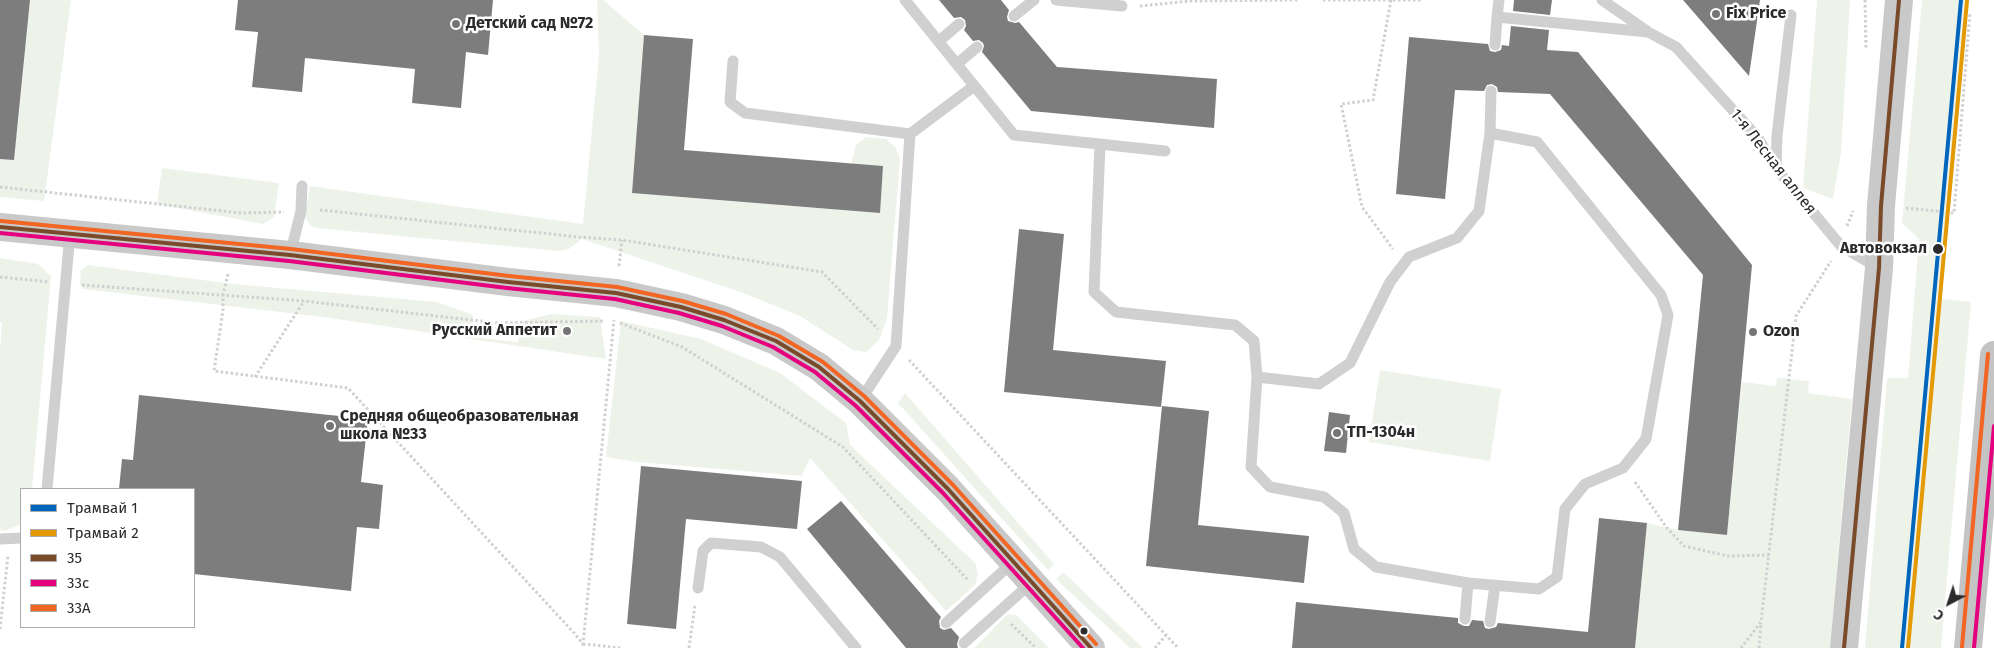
<!DOCTYPE html>
<html>
<head>
<meta charset="utf-8">
<style>
  body { margin:0 }
  #map { position:relative; width:1994px; height:648px; overflow:hidden; background:#fff; font-family:"Fira Sans",sans-serif }
  canvas { display:block }
  .legend { position:absolute; left:20px; top:488px; width:175px; height:140px; box-sizing:border-box; background:#fff; border:1px solid #aaa; margin:0; padding:6px 9px; list-style:none; font-size:15px; color:#2b2b2b }
  .legend li { display:flex; align-items:center; gap:10px; height:25px }
  .legend b { width:25px; border:1px solid #aaa }
  .north { position:absolute; left:1924px; top:578px; width:50px; height:50px; -webkit-text-stroke:4px #fff; paint-order:stroke; rotate:220deg; font-size:14px; font-weight:700; line-height:20px; text-align:center; color:#2b2b2b }
  .north::after { content:''; display:block; margin:auto; width:18px; height:22px; background:#2b2b2b; clip-path:polygon(50% 0,100% 100%,50% 72%,0 100%) }
</style>
</head>
<body>
<div id="map">
<canvas width="1994" height="648"></canvas>
<ul class="legend">
<li><b style="height:6px;background:#0065bd"></b>Трамвай 1</li>
<li><b style="height:6px;background:#e39a04"></b>Трамвай 2</li>
<li><b style="height:6px;background:#7a4b2a"></b>35</li>
<li><b style="height:6px;background:#e5007d"></b>33с</li>
<li><b style="height:6px;background:#f26522"></b>33А</li>
</ul>
<div class="north">С</div>
</div>
<script>
const context = document.querySelector('canvas').getContext('2d');
context.lineJoin = 'round';
function fill(path, color) { context.fillStyle = color; context.fill(path, 'evenodd'); }
const poly = rows => new Path2D(rows.map(r => 'M' + r).join(''));
function strokePath(path, color, width, dash) { context.strokeStyle = color; context.lineWidth = width; context.lineCap = dash ? 'butt' : 'round'; context.setLineDash(dash || []); context.stroke(path); }
function write(font, color, halo, rows, align = 'center') {
  context.font = font + ' "Fira Sans",sans-serif'; context.lineWidth = 5; context.setLineDash([]); context.textBaseline = 'middle'; context.strokeStyle = halo; context.fillStyle = color; for (const [text, x, y, turn = 0] of rows) {
    context.save(); context.translate(x, y); context.rotate((+turn || 0) * Math.PI / 180); context.textAlign = isNaN(turn) ? turn : align; if (halo) context.strokeText(text, 0, 0); context.fillText(text, 0, 0); context.restore();
  }
}
fill(poly([
  [30,0,71,0,44,201,0,197,0,135,17,136],
  [597,0,603,0,644,35,632,193,879,213,883,166,851,164,856,145,866,137,886,139,895,147,900,158,887,318,879,340,866,352,853,350,800,316,746,294,582,239,569,249,559,251,316,228,311,226,305,217,310,186,583,224,599,55],
  [1817,0,1850,0,1841,153,1833,199,1803,188],
  [1922,0,1968,0,1960,67,1942,299,1971,302,1941,648,1865,648,1887,378,1908,378,1919,239,1902,223],
  [162,168,279,183,274,217,263,224,157,204],
  [0,258,38,264,51,276,32,489,21,489,21,524,5,531,0,530,0,350,2,322,0,322],
  [88,265,233,284,437,302,473,315,470,337,518,342,522,321,552,314,600,317,606,359,323,317,83,289,80,284,81,270],
  [621,321,701,339,780,373,846,423,850,445,975,563,978,574,975,585,946,611,810,458,802,476,638,462,606,457],
  [1380,370,1501,389,1490,461,1369,442],
  [1777,378,1809,381,1808,393,1852,399,1830,648,1635,648,1647,523,1678,530,1727,535,1742,382,1776,386],
  [905,393,1054,564,1048,570,898,403],
  [1063,572,1143,648,1130,648,1056,579],
  [1008,614,1016,615,1049,648,974,648]
]), '#eef3ea');
fill(poly([
  [0,0,30,0,14,160,0,159],
  [238,0,493,0,488,55,466,52,461,108,412,103,415,69,305,58,302,92,252,87,258,32,235,30],
  [939,0,1001,0,1009,10,1007,17,1008,21,1015,23,1019,22,1057,67,1217,79,1214,128,1031,111,982,52,984,46,983,43,979,40,973,41,964,30,966,26,965,20,961,17,954,18],
  [1514,0,1552,0,1550,15,1513,11],
  [1683,0,1760,0,1749,76],
  [1511,26,1549,30,1547,50,1578,52,1752,265,1727,535,1678,530,1703,275,1550,94,1498,92,1497,87,1492,84,1487,85,1484,91,1455,90,1445,199,1396,194,1409,37,1488,44,1490,51,1495,52,1501,50,1502,45,1509,46],
  [644,35,693,39,684,150,883,166,880,213,632,193],
  [1019,229,1064,234,1053,350,1166,361,1161,407,1004,392],
  [139,395,368,419,361,482,383,485,379,529,357,527,351,591,194,574,194,489,119,489,122,459,133,460],
  [1162,406,1209,411,1198,525,1309,536,1304,583,1146,566],
  [1329,412,1350,415,1346,453,1324,451],
  [641,466,802,481,797,529,686,519,676,629,627,624],
  [841,501,941,617,939,621,940,628,944,630,951,628,959,637,957,644,958,648,906,648,807,529],
  [1599,518,1647,523,1635,648,1292,648,1296,602,1458,618,1458,623,1464,626,1469,626,1472,620,1483,621,1485,628,1489,629,1496,627,1498,623,1588,632]
]), '#7d7d7d');
strokePath(poly([
  [1323,0,1423,0],
  [1391,0,1373,100,1341,104,1362,207,1393,249],
  [1865,0,1866,49],
  [1140,6,1190,1,1299,0],
  [0,187,241,213,284,212],
  [1906,208,1954,213,1970,12],
  [320,210,579,237,622,240,822,272,878,329],
  [1847,226,1853,211],
  [619,266,622,240],
  [228,274,223,295,223,310,214,371,348,388,575,634,583,644,583,648],
  [0,277,49,282],
  [82,285,304,301,498,323,604,321],
  [620,323,682,347,843,447,968,580],
  [909,360,1178,648],
  [255,377,304,301],
  [1635,482,1667,528,1684,546,1728,556,1769,555],
  [1011,624,1036,648],
  [0,629,8,555],
  [583,644,621,648],
  [583,645,614,320],
  [689,648,695,605],
  [1155,648,1166,635],
  [1741,648,1761,622,1796,316,1831,261],
  [1759,648,1761,623]
]), '#d0d0d0', 3, [2.5, 2.5]);
strokePath(poly([
  [905,0,1014,135,1165,151],
  [1056,0,1122,6],
  [1602,0,1647,31],
  [1014,16,1034,0],
  [1497,17,1499,0],
  [939,41,959,24],
  [1495,45,1497,17,1648,32,1676,47,1758,138,1776,168,1841,246,1877,267],
  [733,61,730,102,745,113,910,134,896,346,860,401],
  [957,64,977,47],
  [910,134,974,86],
  [1100,145,1094,292,1116,312,1235,325,1254,341,1257,377,1251,467,1270,487,1324,497,1344,513,1354,549,1376,567,1468,583,1539,589,1557,577,1565,509,1585,484,1623,468,1646,439,1668,315,1661,295,1537,142,1490,133],
  [1776,168,1777,136,1791,15],
  [290,255,301,211,302,186],
  [1257,377,1319,384,1350,363,1390,282,1409,257,1457,238,1479,211,1490,133,1491,91],
  [47,489,70,234],
  [0,539,21,538],
  [698,588,703,551,711,543,761,547,780,557,856,648],
  [1465,619,1468,583],
  [1490,622,1495,585],
  [946,623,1013,562],
  [964,643,1031,583]
]), '#d0d0d0', 11);
strokePath(poly([
  [0,227,290,255,508,282,616,293,681,307,724,320,776,341,819,367,860,401,948,489,1091,648],
  [1844,648,1879,268,1881,206,1899,0]
]), '#c9c9c9', 28);
strokePath(poly([
  [1968,648,1994,355]
]), '#c4c4c4', 28);
strokePath(poly([
  [0,227,290,255,508,282,616,293,681,307,724,320,776,341,819,367,860,401,948,489,1091,648],
  [1844,648,1879,268,1881,206,1899,0]
]), '#7a4b2a', 4);
strokePath(poly([
  [0,233,289,261,507,288,615,299,679,313,722,326,773,347,815,372,856,406,943,493,1083,648],
  [1974,648,1994,426]
]), '#e5007d', 4);
strokePath(poly([
  [1,221,291,249,509,276,617,287,682,301,726,314,779,336,823,362,864,396,953,485,1096,644],
  [1962,647,1988,354]
]), '#f26522', 4);
strokePath(poly([
  [1902,648,1961,0]
]), '#0065bd', 4);
strokePath(poly([
  [1908,648,1967,1]
]), '#e39a04', 4);
for (const [x, y, r, color] of [
  [1716,14,5,"#757575"],
  [456,24,5,"#757575"],
  [1938,249,6,"#2b2b2b"],
  [567,331,5,"#757575"],
  [1753,332,5,"#757575"],
  [330,426,5,"#757575"],
  [1337,433,5,"#757575"],
  [1084,631,4.5,"#2b2b2b"]
]) { const dot = new Path2D(); dot.arc(x, y, r, 0, 2 * Math.PI); context.fillStyle = color; context.fill(dot); strokePath(dot, '#fff', 2); }
write('bold 16px', '#2b2b2b', '#fff', [
  ["Fix Price",1726,14],
  ["Детский сад №72",466,24],
  ["Русский Аппетит",557,331,"right"],
  ["Ozon",1763,332],
  ["Средняя общеобразовательная",340,417],
  ["школа №33",340,435],
  ["ТП-1304н",1347,433]
], 'left');
write('16px', '#2b2b2b', '#fff', [
  ["1-я Лесная аллея",1773,162,52]
]);
write('bold 16px', '#2b2b2b', '#fff', [
  ["Автовокзал",1927,249]
], 'right');
</script>
</body>
</html>
